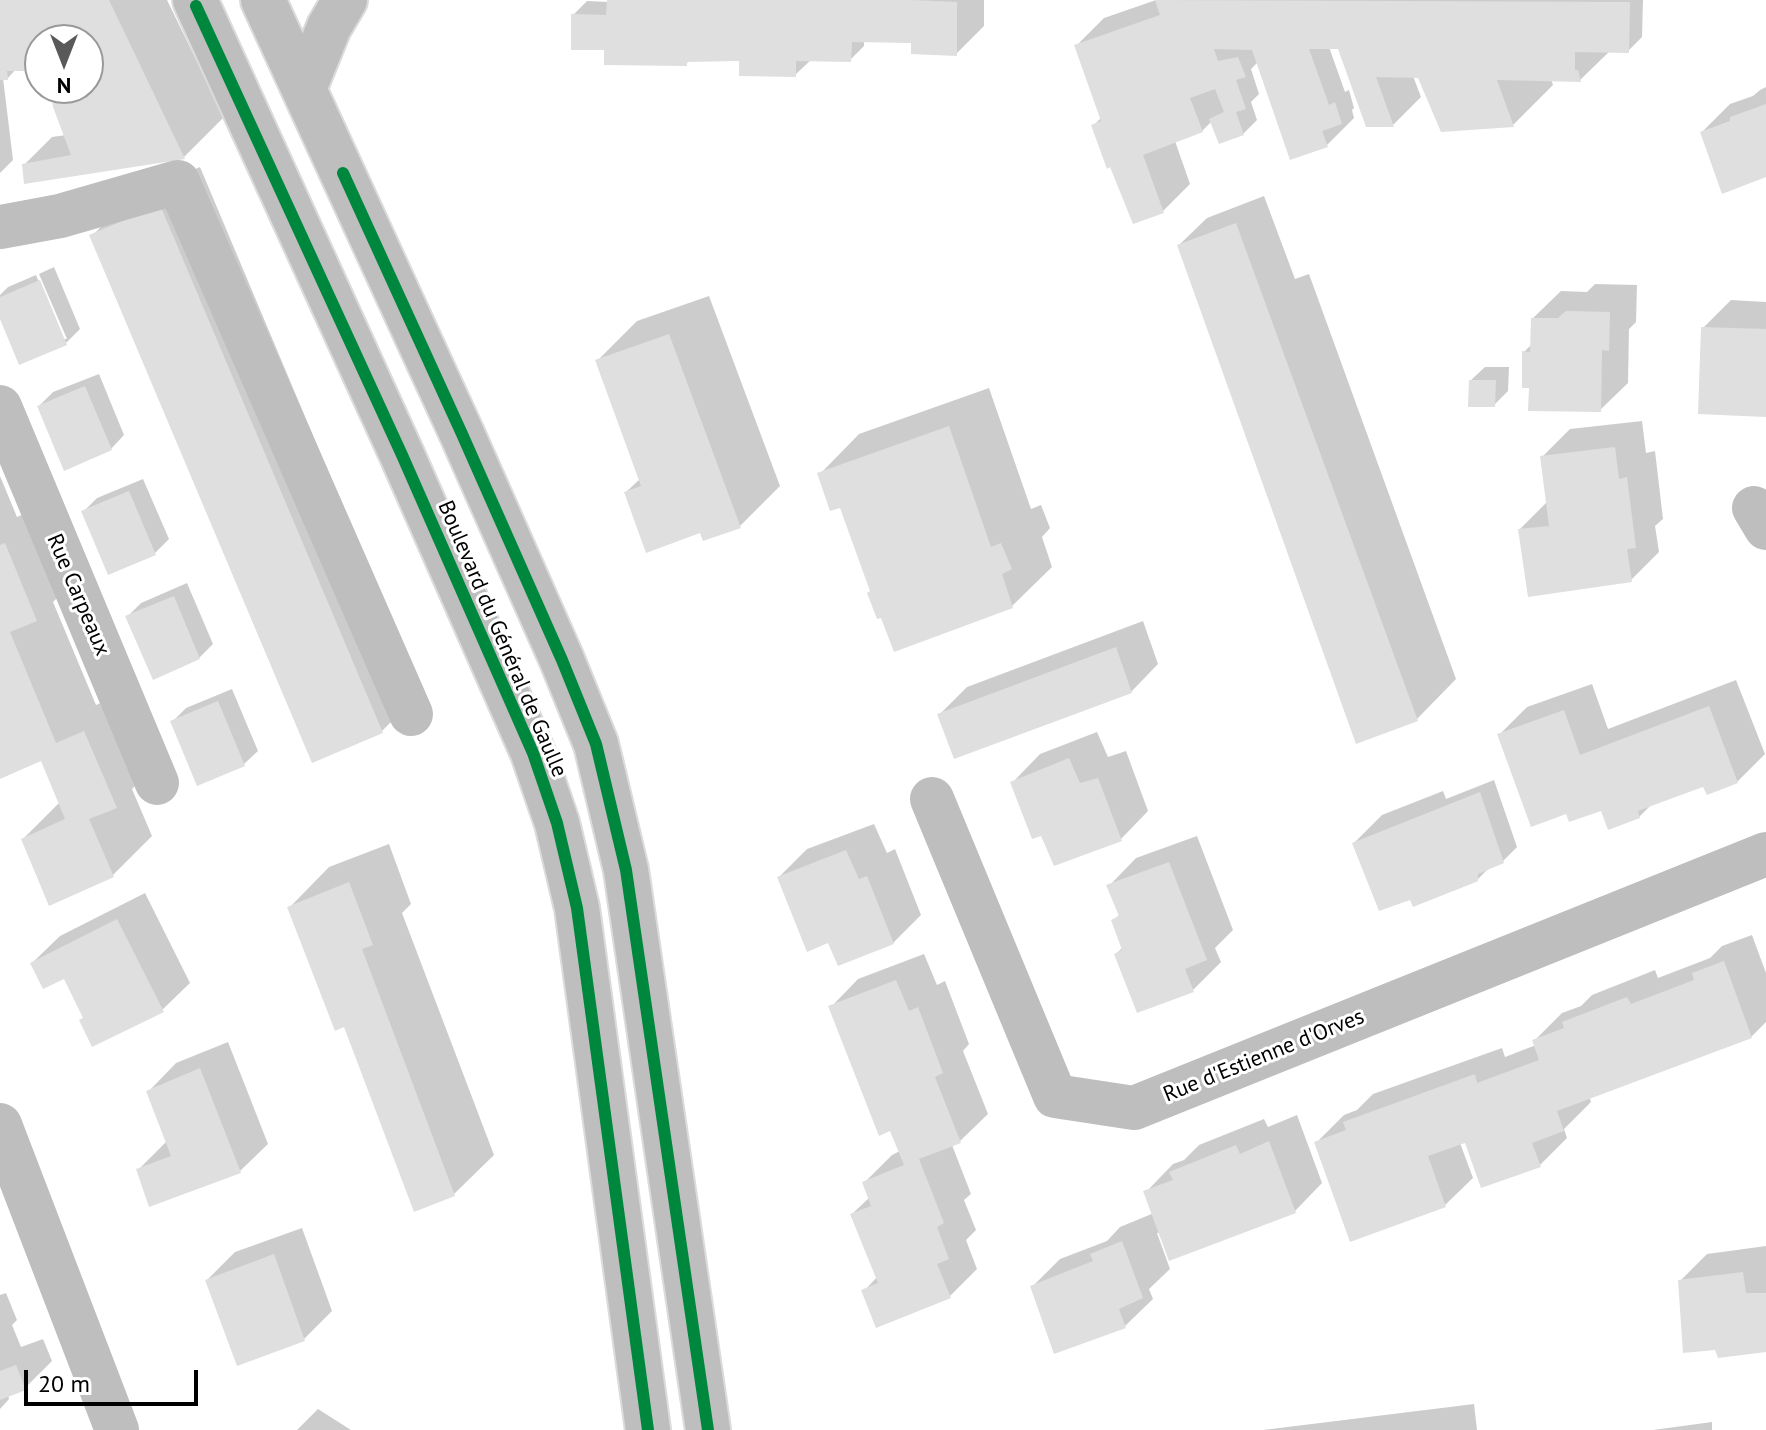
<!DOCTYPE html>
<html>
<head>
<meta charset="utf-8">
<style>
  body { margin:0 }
  #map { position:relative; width:1766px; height:1430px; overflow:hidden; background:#fff; font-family:"PT Sans",sans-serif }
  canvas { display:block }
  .north { position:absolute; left:24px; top:24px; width:80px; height:80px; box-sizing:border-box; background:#fff; border:2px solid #999; border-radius:50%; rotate:180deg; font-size:22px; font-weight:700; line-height:32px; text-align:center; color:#000 }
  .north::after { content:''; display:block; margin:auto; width:28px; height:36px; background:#595959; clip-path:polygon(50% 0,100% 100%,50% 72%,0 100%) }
  .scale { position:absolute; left:24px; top:1370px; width:174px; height:36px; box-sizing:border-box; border:4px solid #000; border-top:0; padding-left:10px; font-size:24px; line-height:28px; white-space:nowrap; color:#000; -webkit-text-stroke:6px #fff; paint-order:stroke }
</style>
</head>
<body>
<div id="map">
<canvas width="1766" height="1430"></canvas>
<div class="north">N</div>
<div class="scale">20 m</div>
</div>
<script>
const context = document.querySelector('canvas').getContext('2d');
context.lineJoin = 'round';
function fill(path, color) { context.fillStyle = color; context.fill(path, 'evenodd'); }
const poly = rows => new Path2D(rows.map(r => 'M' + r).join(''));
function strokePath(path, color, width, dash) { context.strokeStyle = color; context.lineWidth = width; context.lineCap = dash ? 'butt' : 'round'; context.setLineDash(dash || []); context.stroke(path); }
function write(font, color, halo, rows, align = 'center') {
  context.font = font + ' "PT Sans",sans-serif'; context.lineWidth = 6; context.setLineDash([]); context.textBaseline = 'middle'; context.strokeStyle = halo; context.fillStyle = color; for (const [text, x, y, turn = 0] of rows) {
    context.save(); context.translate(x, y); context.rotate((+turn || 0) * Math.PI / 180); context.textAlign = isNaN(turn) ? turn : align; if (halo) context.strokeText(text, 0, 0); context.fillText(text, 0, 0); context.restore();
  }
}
fill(poly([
  [0,0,167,0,224,117,184,157,26,182,24,165,52,137,66,135,52,88,88,88,88,40,40,40,40,69,16,69,8,78,3,78,13,160,0,173],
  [609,0,984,0,984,26,956,54,913,41,864,41,864,46,850,60,812,59,795,75,741,56,690,60,686,64,607,45,573,15,587,1,609,2],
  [1156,0,1643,0,1642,37,1628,51,1610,51,1580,80,1551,79,1553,85,1513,125,1442,129,1419,76,1413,76,1421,97,1393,125,1368,125,1339,47,1329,47,1345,92,1349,90,1354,108,1352,110,1354,118,1327,145,1258,62,1251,69,1259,94,1251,102,1257,120,1243,134,1212,121,1202,131,1175,141,1190,184,1163,211,1094,125,1102,117,1076,46,1104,18],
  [1766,87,1766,175,1702,132,1730,104,1753,96,1760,90],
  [200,167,421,692,382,731,92,236,131,196],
  [1264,196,1295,279,1309,274,1456,679,1417,719,1179,245,1207,218],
  [54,267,80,329,66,343,0,313,0,295,8,287,36,275,63,339,67,339,39,274],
  [1595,284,1637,285,1636,322,1629,329,1628,383,1600,410,1531,386,1524,352,1532,344,1533,318,1561,291,1587,292],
  [709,296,780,486,740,526,701,530,626,492,640,479,597,361,637,321],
  [1731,300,1766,302,1766,415,1703,328],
  [1485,367,1509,367,1508,391,1494,405,1471,380],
  [99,374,124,435,111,449,39,406,53,392],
  [989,388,1031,509,1041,505,1050,528,1042,537,1052,567,1012,606,872,591,841,506,820,474,859,434],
  [1642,421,1646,453,1655,451,1663,519,1655,526,1659,552,1631,580,1520,529,1548,501,1542,457,1570,429],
  [0,476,17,517,44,505,76,579,53,602,96,705,124,693,155,766,132,789,152,836,112,876,23,839,60,802,42,759,0,777],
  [143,479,169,539,155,553,83,512,97,498],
  [187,583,213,644,199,658,128,616,141,603],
  [1143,621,1158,664,1131,692,940,714,967,687],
  [1736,680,1765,754,1737,782,1704,785,1653,803,1639,817,1602,808,1567,812,1499,735,1527,707,1592,684,1608,729],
  [232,689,258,751,244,764,172,722,186,708],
  [1097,732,1108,757,1126,751,1148,811,1121,839,1042,833,1013,782,1040,754],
  [1494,780,1517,847,1503,861,1491,866,1477,880,1411,897,1354,843,1382,815,1443,791,1446,799],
  [874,824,887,853,895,849,921,915,893,943,829,941,779,877,807,849],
  [1197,836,1233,930,1215,948,1221,962,1193,990,1116,954,1123,947,1113,921,1120,914,1109,886,1136,858],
  [389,844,411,904,402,913,494,1155,454,1194,290,907,329,867],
  [145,893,190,983,162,1010,85,1017,65,977,32,963,60,936],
  [1752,935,1766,973,1766,1022,1751,1037,1589,1097,1591,1102,1564,1129,1567,1138,1540,1165,1467,1140,1460,1143,1473,1178,1445,1205,1317,1142,1344,1115,1357,1110,1373,1094,1502,1048,1505,1057,1536,1045,1534,1041,1562,1013,1581,1006,1592,995,1655,970,1658,978,1710,958,1722,946],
  [924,954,937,985,945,981,969,1044,963,1051,988,1114,960,1141,952,1145,971,1194,964,1200,976,1230,966,1240,977,1269,950,1296,864,1291,877,1277,852,1214,870,1197,865,1182,892,1155,900,1151,831,1007,858,979],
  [228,1042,268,1144,240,1171,138,1170,166,1142,149,1091,176,1063],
  [1297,1115,1322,1183,1295,1211,1157,1233,1170,1269,1149,1289,1153,1299,1125,1326,1032,1287,1060,1259,1107,1241,1120,1227,1154,1213,1146,1192,1173,1164,1184,1160,1199,1145,1264,1119,1268,1127],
  [302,1228,332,1311,304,1339,238,1363,207,1280,235,1252],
  [1766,1246,1766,1350,1680,1281,1707,1254],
  [6,1293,17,1320,12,1325,21,1347,43,1339,52,1361,25,1388,8,1395,9,1399,0,1409,0,1295],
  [1474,1404,1477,1430,1263,1430],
  [318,1409,351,1430,297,1430],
  [1712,1422,1712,1430,1653,1430]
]), '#0003');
fill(poly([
  [0,0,109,0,185,159,24,184,22,164,71,155,53,107,50,88,88,88,88,40,40,40,40,71,7,71,8,80,0,80],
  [607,0,911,0,957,2,957,56,911,54,911,43,852,42,851,62,796,61,796,77,739,76,739,61,687,62,687,66,604,65,604,50,571,50,571,14,606,15],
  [1155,0,1630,2,1629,53,1575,52,1575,70,1578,70,1581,82,1497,80,1514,127,1441,132,1418,78,1376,77,1394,127,1366,127,1338,49,1309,49,1329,105,1335,102,1342,124,1322,131,1328,147,1290,160,1252,50,1214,49,1218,61,1238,57,1246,77,1236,80,1246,109,1236,112,1244,135,1219,144,1209,119,1224,112,1215,89,1190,98,1203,132,1143,155,1164,213,1133,224,1110,167,1107,169,1091,125,1101,121,1074,45,1160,15],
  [1766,104,1766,177,1722,194,1700,132,1730,121,1730,117],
  [160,205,383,733,312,763,89,235],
  [1236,223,1418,721,1356,744,1177,245],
  [40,280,67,345,19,365,0,319,0,297],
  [1566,311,1610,312,1609,351,1602,350,1601,412,1528,411,1529,388,1522,388,1522,351,1530,352,1531,318,1558,318],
  [1701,327,1766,329,1766,417,1698,414],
  [669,334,741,528,703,541,700,533,646,553,624,492,641,486,595,360],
  [1469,380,1496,380,1495,407,1468,407],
  [85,386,112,450,64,471,37,406],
  [949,426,991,547,1001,543,1012,569,1002,574,1013,608,894,652,881,618,877,619,867,593,870,591,840,508,830,511,817,473],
  [1615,447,1619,479,1627,477,1636,548,1627,549,1632,582,1528,597,1518,529,1549,526,1540,456],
  [129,491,156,555,108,575,81,511],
  [5,543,37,621,10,632,56,743,84,731,117,808,89,819,114,877,49,906,21,839,65,819,41,761,0,779,0,545],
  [174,596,200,659,153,680,125,616],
  [1116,647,1132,693,954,759,937,714],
  [218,701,245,766,197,786,170,721],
  [1709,706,1738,783,1707,795,1703,787,1670,799,1638,811,1640,818,1608,830,1601,811,1569,822,1566,814,1531,827,1497,734,1564,710,1580,755],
  [1069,758,1080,783,1098,778,1122,841,1054,866,1041,836,1032,839,1010,782],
  [1480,792,1504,863,1478,874,1478,881,1476,882,1413,907,1410,900,1379,911,1352,843],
  [846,850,859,879,867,876,894,944,838,966,828,943,807,952,777,877],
  [1169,862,1207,960,1185,969,1194,992,1137,1013,1114,954,1122,950,1111,920,1119,916,1106,885],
  [349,882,373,945,362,949,455,1196,414,1212,344,1027,335,1031,287,907],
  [117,919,164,1012,92,1047,79,1020,83,1018,64,979,43,989,30,963],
  [1724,961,1752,1038,1557,1111,1564,1131,1532,1143,1541,1167,1481,1188,1465,1143,1428,1156,1446,1207,1350,1242,1314,1142,1346,1130,1343,1122,1475,1074,1477,1083,1539,1060,1532,1040,1564,1028,1562,1022,1627,997,1631,1004,1694,980,1692,973],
  [896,980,909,1011,918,1007,943,1073,935,1077,961,1143,919,1159,944,1223,937,1227,949,1259,937,1264,951,1298,876,1328,861,1290,878,1283,850,1214,871,1206,862,1182,904,1165,890,1131,879,1136,828,1006],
  [200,1068,241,1173,149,1207,136,1169,171,1156,146,1091],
  [1269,1141,1296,1213,1169,1261,1143,1191,1173,1180,1169,1172,1236,1145,1240,1154],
  [1122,1241,1143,1298,1119,1309,1126,1328,1054,1354,1030,1286,1093,1261,1090,1254],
  [274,1254,305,1341,237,1366,205,1280],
  [1743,1272,1746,1293,1766,1293,1766,1352,1718,1358,1715,1350,1683,1353,1678,1280],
  [16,1365,26,1390,0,1400,0,1371]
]), '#dfdfdf');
const major = poly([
  [195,0,402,455,533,753,557,823,577,908,648,1430],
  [263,0,462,434,562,660,596,744,626,870,708,1430],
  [304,89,329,27,345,0]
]);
strokePath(major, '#dbdbdb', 48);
strokePath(poly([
  [0,227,60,216,178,182,411,714],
  [0,407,157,783],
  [1754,508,1766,528],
  [932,799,1055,1096,1134,1108,1766,854],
  [0,1125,117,1430]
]), '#bebebe', 44);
strokePath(major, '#bebebe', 44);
strokePath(poly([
  [196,6,402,455,533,753,557,823,577,908,648,1430],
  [343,173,462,434,562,660,596,744,626,870,708,1430]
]), '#00873e', 12);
write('22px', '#000', '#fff', [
  ["Rue Carpeaux",78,595,67],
  ["Boulevard du Général de Gaulle",502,639,67],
  ["Rue d'Estienne d'Orves",1264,1056,-22]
]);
</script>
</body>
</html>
